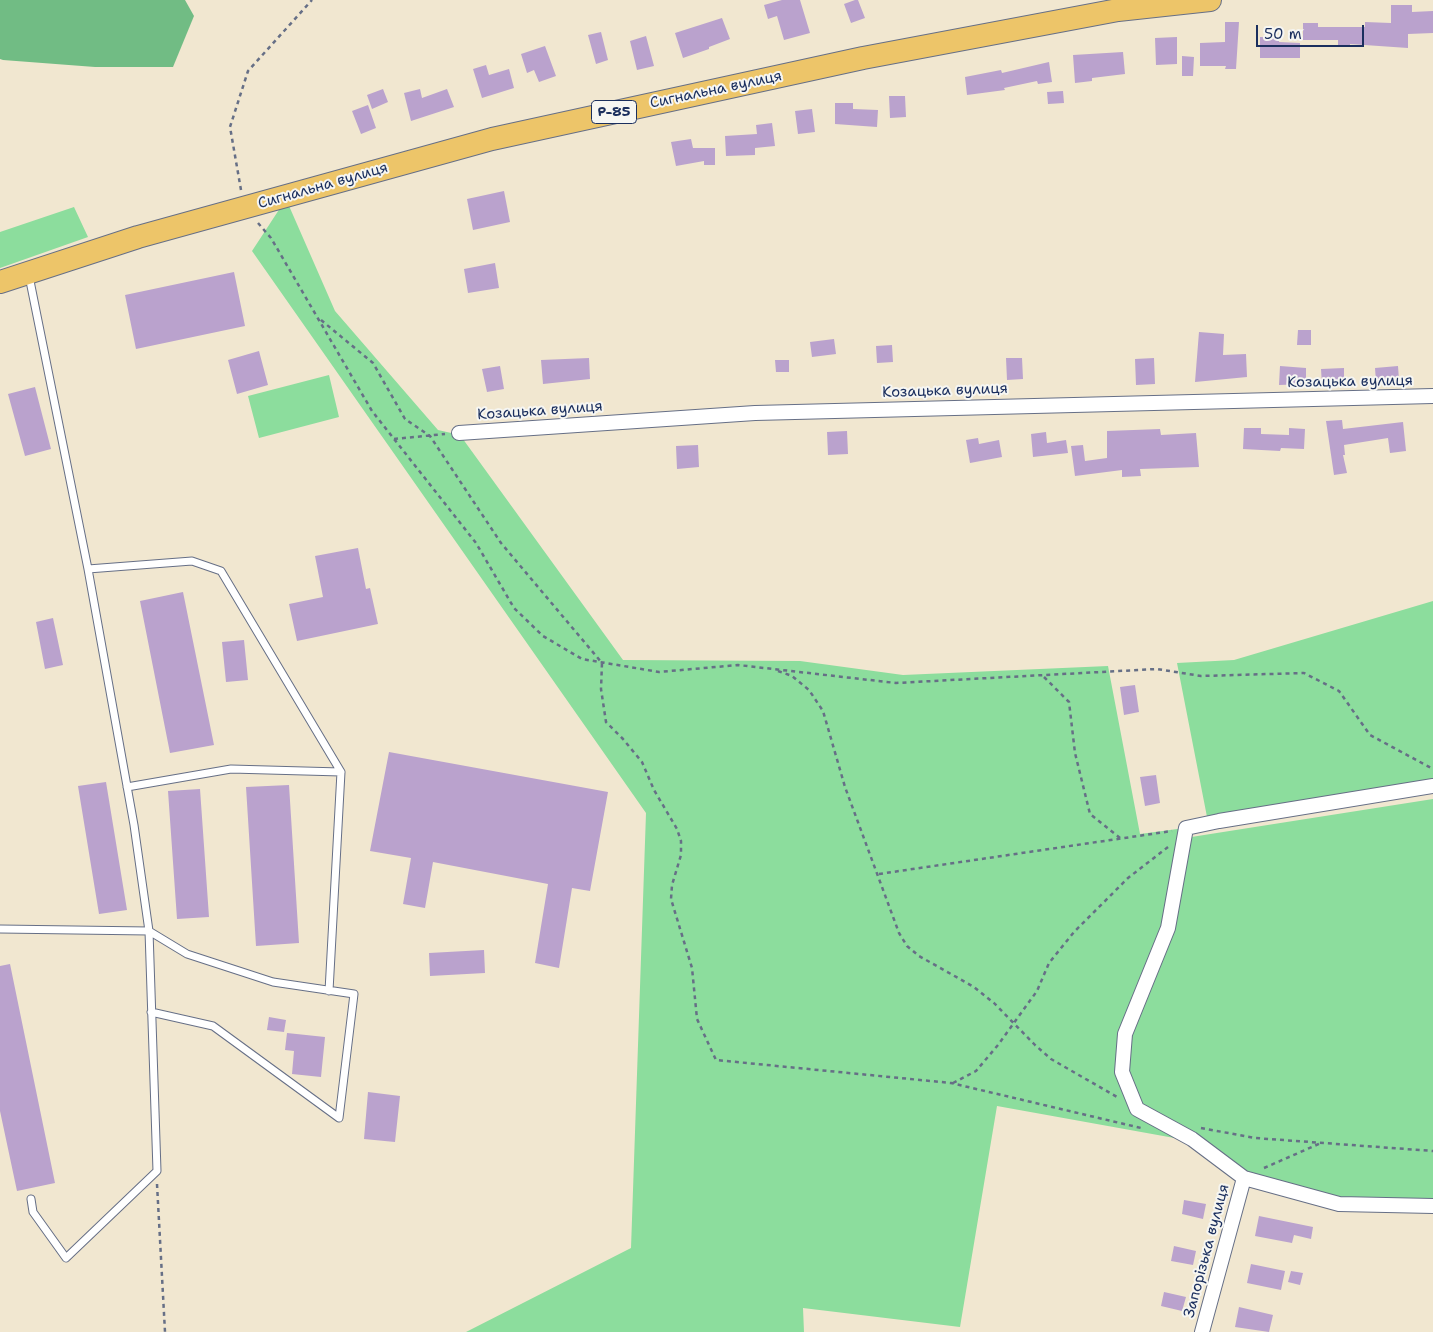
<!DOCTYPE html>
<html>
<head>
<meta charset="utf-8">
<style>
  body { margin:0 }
  #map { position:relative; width:1433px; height:1332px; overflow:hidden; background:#f1e7d0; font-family:"Shantell Sans",sans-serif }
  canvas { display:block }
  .scale { position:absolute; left:1256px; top:25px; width:108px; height:22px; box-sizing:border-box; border:2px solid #1b2f5e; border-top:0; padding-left:6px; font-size:15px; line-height:18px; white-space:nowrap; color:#1b2f5e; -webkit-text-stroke:4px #f6f6f2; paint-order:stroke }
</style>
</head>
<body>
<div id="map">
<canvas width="1433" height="1332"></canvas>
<div class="scale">50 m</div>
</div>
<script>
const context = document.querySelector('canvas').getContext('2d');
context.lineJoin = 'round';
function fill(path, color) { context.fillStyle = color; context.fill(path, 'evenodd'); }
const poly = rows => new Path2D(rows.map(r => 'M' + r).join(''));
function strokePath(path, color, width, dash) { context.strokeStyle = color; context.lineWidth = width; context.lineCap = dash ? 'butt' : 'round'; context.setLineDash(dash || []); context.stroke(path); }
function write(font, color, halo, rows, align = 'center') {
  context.font = font + ' "Shantell Sans",sans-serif'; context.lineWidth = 4; context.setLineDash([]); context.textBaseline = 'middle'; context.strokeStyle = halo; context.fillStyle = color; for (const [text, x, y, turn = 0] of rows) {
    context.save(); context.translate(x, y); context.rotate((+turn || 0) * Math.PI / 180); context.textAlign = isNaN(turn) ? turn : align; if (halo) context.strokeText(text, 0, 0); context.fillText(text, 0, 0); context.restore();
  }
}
fill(poly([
  [286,199,335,311,438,430,460,435,623,660,800,661,903,675,1108,666,1140,834,1185,828,1166,927,1124,1033,1121,1073,1136,1110,1191,1141,997,1106,960,1327,803,1308,804,1332,466,1332,631,1248,646,813,252,251],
  [74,207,88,237,0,268,0,232],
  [329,375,339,417,259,438,248,396],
  [1433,601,1433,785,1208,822,1177,663,1234,660],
  [1433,799,1433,1205,1364,1204,1244,1177,1138,1109,1123,1072,1127,1034,1169,928,1185,838]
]), '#8cdd9d');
fill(poly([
  [0,0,185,0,194,16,173,67,95,67,3,60,0,59]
]), '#71bc84');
fill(poly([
  [782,0,800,0,810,33,784,40,777,16,768,19,764,5],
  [855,0,858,0,865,18,851,23,844,4],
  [1391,5,1412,5,1412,12,1433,11,1433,33,1408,34,1408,48,1350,44,1350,46,1338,46,1338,40,1303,40,1303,23,1318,23,1318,27,1365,27,1365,22,1391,23],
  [722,18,730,39,709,47,709,49,683,58,675,33],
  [1225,22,1239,22,1236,69,1225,69,1226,66,1200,66,1200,43,1225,42],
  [601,32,608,60,596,64,588,35],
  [646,36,654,66,637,70,630,41],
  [1177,37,1177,64,1156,65,1155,38],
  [1260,37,1279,37,1279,42,1300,43,1300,58,1260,58],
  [545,46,556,76,539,82,534,70,527,73,521,54],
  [1123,52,1125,74,1092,78,1092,81,1075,83,1073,55],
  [1182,56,1194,57,1193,76,1182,76],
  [1049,62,1052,82,1038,84,1037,81,1004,88,1005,90,967,95,965,77,1001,70,1002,73],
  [486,65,489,75,509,69,514,88,482,98,473,69],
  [383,89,388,102,372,109,367,95],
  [420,89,422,98,447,89,454,107,411,121,404,93],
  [1063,91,1064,103,1048,104,1047,92],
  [889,96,905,96,906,117,890,118],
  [835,103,853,103,853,109,878,110,877,127,835,124],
  [368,105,376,128,361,134,352,111],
  [812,109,815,132,798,134,795,111],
  [772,123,775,146,755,148,755,155,726,156,725,136,757,134,756,125],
  [691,139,693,148,715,148,715,165,704,165,704,161,676,166,671,142],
  [504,191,510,222,473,230,467,199],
  [495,263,499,288,468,293,464,269],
  [234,272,245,326,136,349,125,295],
  [1298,330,1311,330,1311,345,1297,345],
  [1199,332,1224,334,1223,355,1246,354,1247,377,1195,382],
  [834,339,836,354,812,357,810,342],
  [892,345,893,362,877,363,876,346],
  [259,351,268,385,237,394,228,360],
  [589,358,590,379,543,384,541,360],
  [1006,358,1022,358,1023,379,1007,380],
  [1154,358,1155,384,1136,385,1135,359],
  [775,360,789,360,789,372,776,372],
  [500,366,504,389,487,392,482,369],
  [1280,366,1306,368,1306,384,1279,385],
  [1398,366,1399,380,1376,382,1375,368],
  [1344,368,1344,384,1322,385,1321,369],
  [35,387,51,449,25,456,8,394],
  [1342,420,1343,429,1403,422,1406,451,1390,453,1388,438,1344,445,1345,455,1343,455,1347,473,1334,475,1326,421],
  [1244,428,1261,428,1261,434,1289,435,1289,428,1305,429,1304,449,1281,448,1280,451,1243,449],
  [1160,429,1161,435,1196,433,1199,467,1140,469,1141,476,1122,477,1122,470,1075,476,1071,446,1083,445,1085,461,1107,458,1107,431],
  [847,431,848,454,828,455,827,432],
  [1046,432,1047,443,1066,440,1068,453,1033,457,1031,434],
  [978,438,979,444,999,440,1002,457,970,463,966,440],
  [698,445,699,467,677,469,676,446],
  [358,548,366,589,370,588,378,624,297,641,289,604,323,597,315,556],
  [183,592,214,745,170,753,140,601],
  [53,618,63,665,45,669,36,622],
  [244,640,248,680,226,682,222,642],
  [1135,685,1139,712,1124,715,1120,687],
  [389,752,608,792,590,891,572,888,559,968,535,963,548,884,433,862,425,908,403,904,411,858,370,851],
  [1156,775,1160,803,1145,806,1140,777],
  [106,782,127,910,99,914,78,786],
  [289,785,299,943,256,946,246,787],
  [200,789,209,917,177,919,168,791],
  [484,950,485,973,430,976,429,953],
  [10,964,55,1183,17,1191,0,1111,0,966],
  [269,1017,286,1020,284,1032,267,1030],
  [287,1033,325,1037,321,1077,292,1074,294,1051,285,1050],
  [368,1092,400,1096,395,1142,364,1139],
  [1184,1200,1206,1204,1203,1219,1182,1214],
  [1259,1216,1313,1227,1311,1239,1294,1235,1292,1243,1255,1236],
  [1174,1246,1196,1251,1193,1265,1171,1261],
  [1251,1264,1285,1271,1281,1290,1247,1283],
  [1291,1271,1303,1273,1300,1285,1288,1282],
  [1164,1292,1186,1297,1182,1311,1161,1306],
  [1239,1307,1273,1315,1269,1332,1235,1327]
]), '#baa2cd');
const lane = poly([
  [29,276,88,569,134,825,149,931,157,1171,66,1258,33,1212,31,1199],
  [88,569,192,561,221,571,341,772],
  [127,787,231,769,341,772,329,991],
  [0,929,149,931,187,954,273,982,354,994,339,1118,213,1026,151,1012]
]);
const street = poly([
  [459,433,755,413,1433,396],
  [1433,786,1219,821,1186,828,1168,928,1125,1034,1122,1072,1137,1109,1192,1139,1244,1178,1339,1204,1433,1206],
  [1202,1332,1244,1178]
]);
const primary = poly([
  [0,282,138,237,492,139,863,58,1118,10,1210,0]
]);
strokePath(lane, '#666f86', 9);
strokePath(street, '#666f86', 16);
strokePath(primary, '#666f86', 24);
strokePath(poly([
  [241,190,230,127,248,71,312,0],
  [258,223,271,238,372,411,476,543,514,608,543,636,582,659,659,672,738,665,896,683,1157,669,1201,676,1304,673,1339,691,1370,735,1433,769],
  [321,320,373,363,405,419,430,436,501,543,602,663,601,689,606,722,623,739,642,762,654,790,677,829,681,841,681,855,672,885,671,899,692,968,697,1019,716,1060,951,1083,1141,1128],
  [394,439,445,434],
  [778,671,792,676,809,690,823,711,845,787,899,933,907,946,919,956,974,987,994,1003,1035,1045,1051,1059,1117,1097],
  [1044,677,1069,702,1075,753,1090,814,1120,838],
  [879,874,1172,831],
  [953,1083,976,1071,998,1045,1037,991,1049,963,1074,932,1128,878,1168,847],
  [1201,1128,1255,1138,1433,1151],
  [1264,1168,1321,1143],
  [157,1184,165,1332]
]), '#666f86', 2.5, [4, 4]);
strokePath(lane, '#fff', 7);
strokePath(street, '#fff', 14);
strokePath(primary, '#edc569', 22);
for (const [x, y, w] of [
  [614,112,45]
]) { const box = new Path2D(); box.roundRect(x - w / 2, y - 11.5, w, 23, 4); context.fillStyle = '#f6f6f2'; context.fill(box); strokePath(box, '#1b2f5e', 1); }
write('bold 14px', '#1b2f5e', null, [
  ["Р-85",614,112]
]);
write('15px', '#1b2f5e', '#f6f6f2', [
  ["Сигнальна вулиця",716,90,-12],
  ["Сигнальна вулиця",323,186,-16],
  ["Козацька вулиця",1350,382,-1],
  ["Козацька вулиця",945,391,-2],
  ["Козацька вулиця",540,411,-4],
  ["Запорізька вулиця",1207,1251,-75]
]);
</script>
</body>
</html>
